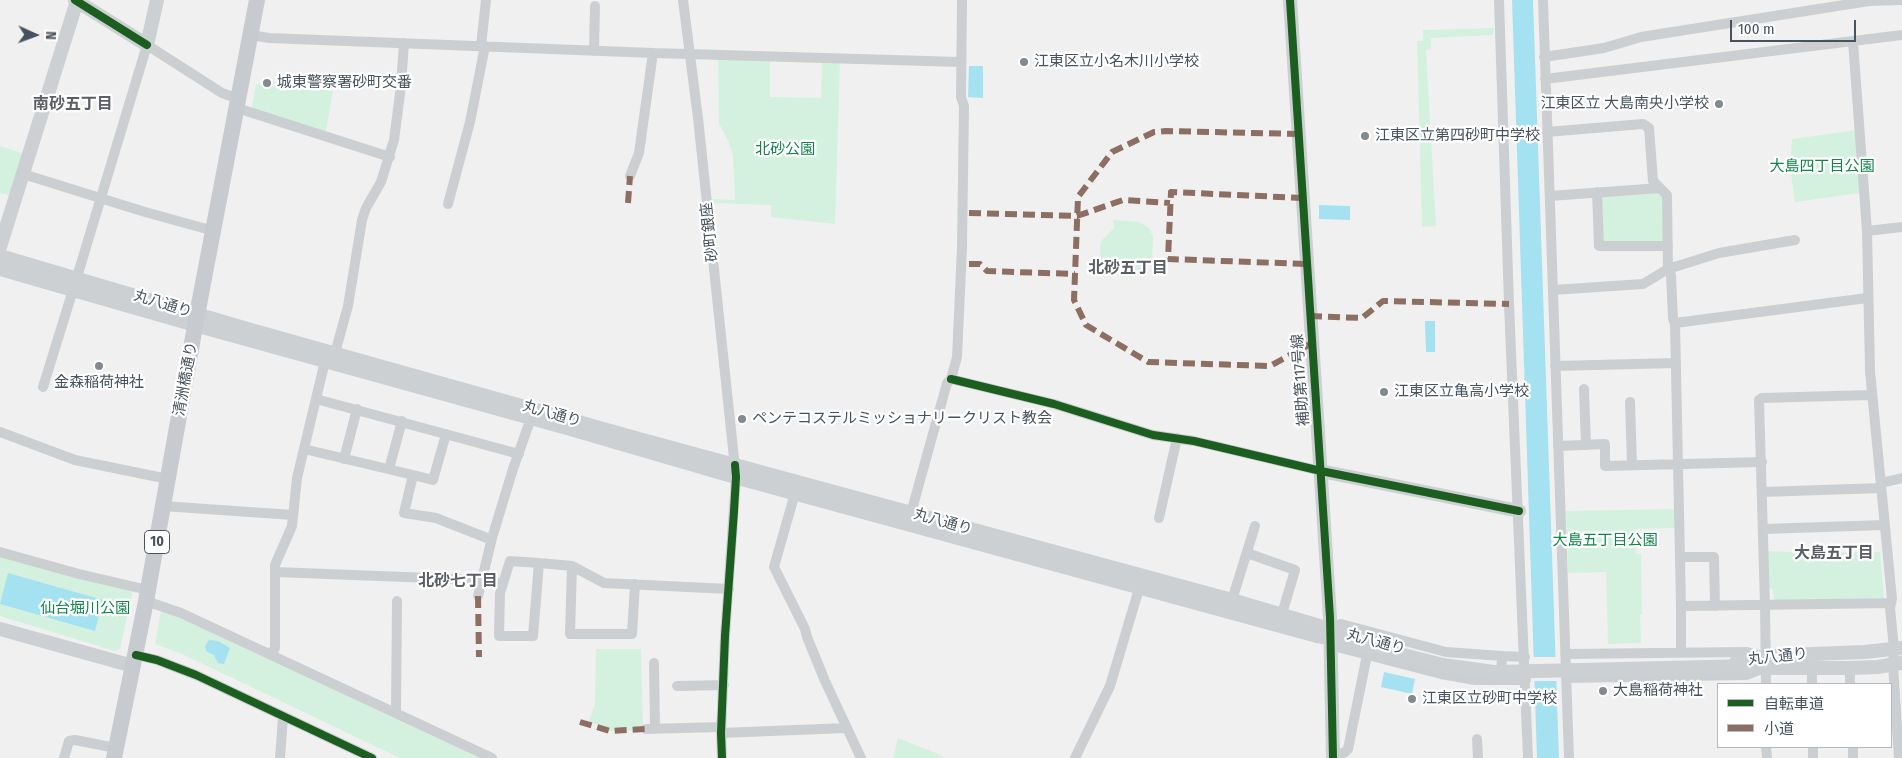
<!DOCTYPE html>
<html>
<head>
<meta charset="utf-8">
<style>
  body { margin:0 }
  #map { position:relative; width:1902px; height:758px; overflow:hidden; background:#f1f0f0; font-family:"Fira Sans Condensed","Noto Sans JP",sans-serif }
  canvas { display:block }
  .legend { position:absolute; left:1717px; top:683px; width:175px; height:65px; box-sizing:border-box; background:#fff; border:1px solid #b5babf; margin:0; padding:6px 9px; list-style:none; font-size:15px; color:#46535e }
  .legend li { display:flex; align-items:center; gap:10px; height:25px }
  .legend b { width:25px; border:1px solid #b5babf }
  .north { position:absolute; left:10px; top:10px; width:50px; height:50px; -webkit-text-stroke:4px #fff; paint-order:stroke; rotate:92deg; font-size:14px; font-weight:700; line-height:20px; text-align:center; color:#46535e }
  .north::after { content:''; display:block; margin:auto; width:18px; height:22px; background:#46535e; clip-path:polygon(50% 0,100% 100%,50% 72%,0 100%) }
  .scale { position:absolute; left:1730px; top:20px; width:126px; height:22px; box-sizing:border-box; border:2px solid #46535e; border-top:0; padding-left:6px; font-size:15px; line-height:18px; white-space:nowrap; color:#46535e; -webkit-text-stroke:4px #fff; paint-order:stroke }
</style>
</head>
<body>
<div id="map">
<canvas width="1902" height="758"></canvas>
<ul class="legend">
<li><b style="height:6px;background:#1b5e20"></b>自転車道</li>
<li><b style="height:6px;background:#8d6e63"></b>小道</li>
</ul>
<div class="north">N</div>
<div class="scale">100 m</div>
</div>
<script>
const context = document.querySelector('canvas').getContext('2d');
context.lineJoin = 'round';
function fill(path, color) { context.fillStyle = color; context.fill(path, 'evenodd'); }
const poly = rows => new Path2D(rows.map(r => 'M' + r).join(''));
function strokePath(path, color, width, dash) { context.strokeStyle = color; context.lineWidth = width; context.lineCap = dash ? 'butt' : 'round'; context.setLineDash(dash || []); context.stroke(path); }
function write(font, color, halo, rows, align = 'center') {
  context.font = font + ' "Fira Sans Condensed","Noto Sans JP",sans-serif'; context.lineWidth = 4.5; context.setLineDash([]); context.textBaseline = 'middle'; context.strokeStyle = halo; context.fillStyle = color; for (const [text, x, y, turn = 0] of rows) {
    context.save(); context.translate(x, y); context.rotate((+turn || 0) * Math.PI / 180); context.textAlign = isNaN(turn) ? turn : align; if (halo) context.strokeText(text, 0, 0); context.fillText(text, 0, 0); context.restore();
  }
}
fill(poly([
  [1494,28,1493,35,1431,38,1431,49,1426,50,1436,226,1422,227,1417,41,1423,41,1423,30],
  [718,58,770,60,770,97,821,98,822,61,840,62,835,224,771,217,771,205,711,203,711,199,735,200,735,198,733,155,728,140,719,124],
  [275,82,333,91,325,136,251,112,256,84,274,87],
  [1857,130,1860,193,1795,202,1790,166,1792,139],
  [0,146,25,154,12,196,0,193],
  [1660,188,1667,195,1668,246,1599,246,1597,192],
  [1113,220,1139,222,1149,228,1153,237,1152,265,1147,265,1139,273,1129,277,1121,277,1108,270,1101,260,1100,247,1102,240,1114,228],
  [1674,509,1675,528,1635,529,1636,553,1641,554,1642,615,1640,615,1641,643,1608,644,1606,572,1568,573,1566,511],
  [1767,551,1811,553,1880,552,1884,598,1774,600,1773,589,1769,588],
  [0,555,133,589,120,649,115,651,0,616],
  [161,611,178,617,480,758,400,758,182,654,155,644],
  [596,649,641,649,643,730,610,731,589,721,595,704],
  [898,738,943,756,942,758,893,758]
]), '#d3f1de');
fill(poly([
  [1512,0,1533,0,1559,758,1537,758],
  [969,66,983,66,983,98,968,97],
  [1319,205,1350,206,1350,220,1319,219],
  [1425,321,1435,321,1435,352,1426,352],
  [8,573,103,600,95,631,0,604],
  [209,640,218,641,230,648,224,664,218,663,214,655,206,651,205,646],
  [1384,672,1415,679,1412,694,1381,687]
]), '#a5e2f1');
fill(poly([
  [1532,657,1558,657,1559,681,1532,681]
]), '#f1f0f0');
strokePath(poly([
  [683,0,698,118,736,477,725,636,721,733,722,758],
  [1499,0,1509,304,1528,758],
  [1543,0,1569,758],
  [251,35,269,38,653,53,961,62],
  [1853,42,1867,231,1870,371,1892,599,1890,608,1894,649,1893,665,1899,758],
  [481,46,486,0],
  [594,51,595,6],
  [1544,57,1604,48,1641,37,1869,1,1902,0],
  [1545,79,1902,35],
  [237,108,390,157],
  [1547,132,1643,124,1649,128,1653,181,1667,195,1668,269,1643,284,1553,290],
  [23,174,145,212,214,231],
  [630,176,639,153,653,53],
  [1597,192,1599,246,1668,246],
  [1550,196,1660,188],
  [448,204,470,122,485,46],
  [1867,231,1902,227],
  [77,277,147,45,222,93,239,99],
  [1675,323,1867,298],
  [335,353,348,306,362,220,366,208,381,182,394,140,401,86,404,43],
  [1555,366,1676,363],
  [951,379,1054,404,1153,435,1194,441,1321,471],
  [43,387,73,290],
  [1584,389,1586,445],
  [316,399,519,454],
  [1630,402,1632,465],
  [0,432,75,460,168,479],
  [446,434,433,480,413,475,404,513,436,518,487,538,492,538],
  [1558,446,1605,444,1605,466,1762,462],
  [304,449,413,475],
  [344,459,357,409],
  [389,469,402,421],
  [1881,483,1902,478],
  [1762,492,1881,488],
  [795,493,774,567,805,629,807,637,825,681,861,758],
  [163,506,293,515],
  [911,513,942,401,947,383,951,379,957,357,962,247,964,106,961,97,962,0],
  [1159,518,1177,438],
  [1763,529,1884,525],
  [0,552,79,574,148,590],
  [1247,553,1295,570,1282,614],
  [1680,557,1714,557,1715,606],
  [539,563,533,636,499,636,500,593,510,561,539,563,572,566,604,583,729,589],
  [572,566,570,634,632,634,635,584],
  [275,572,483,580,502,584],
  [478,596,492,538,513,469,531,418],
  [1232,600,1255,526],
  [146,601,181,613,492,758],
  [1681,606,1891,603],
  [1330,630,1341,624,1446,652,1502,656,1501,680,1475,680,1441,674,1341,648,1330,638],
  [1681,652,1681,606,1675,323,1673,319,1671,275,1668,269,1719,253,1795,240],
  [271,654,275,648,275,565,292,526,297,478,325,361],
  [1565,654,1747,652,1765,657],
  [136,655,157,660,196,675,372,758],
  [1502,656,1525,657],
  [654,663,655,728],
  [1812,668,1812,684],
  [1850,668,1850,684],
  [1566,678,1747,675,1764,668],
  [1501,680,1526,680],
  [1766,684,1765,605,1759,400,1762,398,1871,395],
  [677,686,724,685],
  [396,713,397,601],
  [646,729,721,727],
  [721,733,846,728],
  [1477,739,1478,758],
  [1766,747,1767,758],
  [1813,747,1813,758],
  [1853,747,1853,758],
  [1333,753,1344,753,1348,749,1367,655],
  [64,758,69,741,75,740,116,748],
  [280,758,283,717],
  [1075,758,1110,686,1141,582]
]), '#cccfd1', 10);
strokePath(poly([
  [75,0,147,45,157,0],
  [1290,0,1330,617,1333,758],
  [0,247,77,1],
  [0,256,244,328,639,439,1232,600,1350,635],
  [0,269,195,325,567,428,742,479,1317,636,1341,640],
  [1321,471,1519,511],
  [0,629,133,666],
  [1736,662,1751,661,1765,657,1786,655,1864,652,1902,648],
  [1750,666,1765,668,1850,668,1878,667,1902,663]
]), '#ccd0d3', 14);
strokePath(poly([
  [114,758,146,601,197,315,257,0]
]), '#c7cbcf', 16);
strokePath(poly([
  [1348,641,1443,665,1494,672,1750,666]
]), '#ccd0d3', 14);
strokePath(poly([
  [1299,134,1166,131,1154,132,1112,152,1078,197,1074,300,1086,325,1148,362,1270,366,1312,343],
  [1303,198,1171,192,1168,259,1307,264],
  [628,203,630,176],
  [969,213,1077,216,1123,200,1170,203],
  [969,264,980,264,987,271,1075,274],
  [1310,316,1362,318,1383,301,1509,304],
  [478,596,479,657],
  [580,722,610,731,646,729]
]), '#8d6e63', 6, [12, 6]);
strokePath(poly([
  [75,0,147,45],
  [1290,0,1330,617,1333,758],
  [951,379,1054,404,1153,435,1194,441,1321,471,1519,511],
  [136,655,157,660,196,675,372,758],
  [722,758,721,733,725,636,734,511,736,477,735,465]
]), '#1b5e20', 8);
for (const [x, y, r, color] of [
  [1024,62,5,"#828a91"],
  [267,83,5,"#828a91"],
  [1719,104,5,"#828a91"],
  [1365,136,5,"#828a91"],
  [99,366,5,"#828a91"],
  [1384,392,5,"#828a91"],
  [742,419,5,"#828a91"],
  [1603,691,5,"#828a91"],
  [1412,699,5,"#828a91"]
]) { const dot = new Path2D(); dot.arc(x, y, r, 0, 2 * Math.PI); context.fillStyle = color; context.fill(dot); strokePath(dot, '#fff', 2); }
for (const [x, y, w] of [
  [157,542,25]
]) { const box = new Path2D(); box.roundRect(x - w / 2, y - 11.5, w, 23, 4); context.fillStyle = '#fff'; context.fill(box); strokePath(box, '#46535e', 1); }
write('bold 14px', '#46535e', null, [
  ["10",157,542]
]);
write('15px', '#46535e', '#fff', [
  ["江東区立小名木川小学校",1034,62],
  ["城東警察署砂町交番",277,83],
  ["江東区立 大島南央小学校",1709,104,"right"],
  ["江東区立第四砂町中学校",1375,136],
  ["金森稲荷神社",99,383,"center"],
  ["江東区立亀高小学校",1394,392],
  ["ペンテコステルミッショナリークリスト教会",752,419],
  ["大島稲荷神社",1613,691],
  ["江東区立砂町中学校",1422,699]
], 'left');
write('15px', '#11844a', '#fff', [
  ["北砂公園",785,150],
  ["大島四丁目公園",1822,167],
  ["大島五丁目公園",1605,541],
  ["仙台堀川公園",85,609]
]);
write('15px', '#46535e', '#fff', [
  ["砂町銀座",710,232,-96],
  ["丸八通り",163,304,17],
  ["清洲橋通り",186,379,-80],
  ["補助第117号線",1301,380,-94],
  ["丸八通り",552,414,16],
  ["丸八通り",943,522,16],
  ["丸八通り",1376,642,15],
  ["丸八通り",1778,657,-6]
]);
write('bold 16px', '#5b5f65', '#fff', [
  ["南砂五丁目",73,105],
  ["北砂五丁目",1128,269],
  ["大島五丁目",1834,554],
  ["北砂七丁目",458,582]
]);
</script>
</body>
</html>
